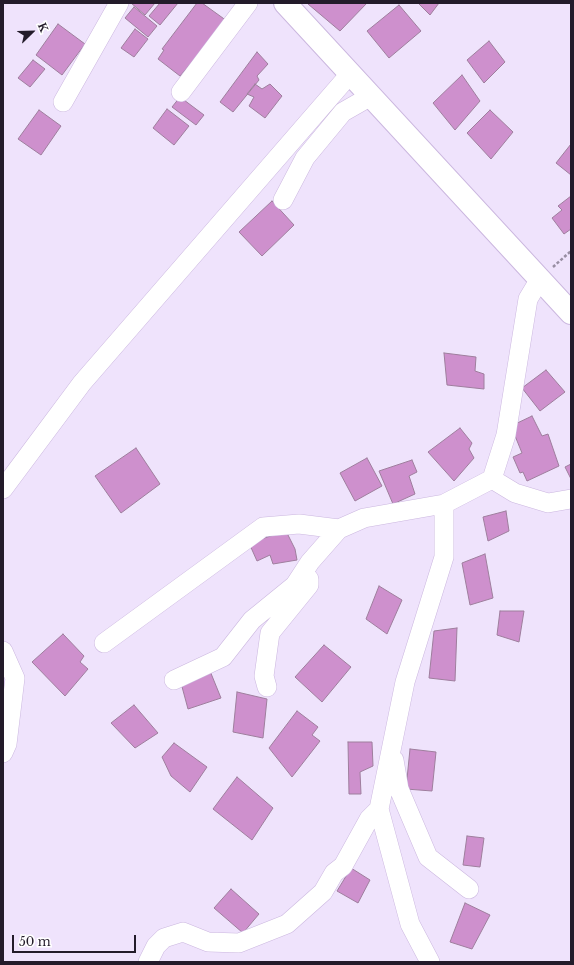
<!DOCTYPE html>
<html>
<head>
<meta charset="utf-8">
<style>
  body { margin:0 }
  #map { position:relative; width:574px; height:965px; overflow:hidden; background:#efe3fc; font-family:"Libre Baskerville",serif }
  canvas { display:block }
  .frame { position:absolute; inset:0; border:4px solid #231b2a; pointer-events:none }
  .north { position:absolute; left:12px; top:12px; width:40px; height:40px; -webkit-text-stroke:3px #fff; paint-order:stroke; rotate:67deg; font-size:11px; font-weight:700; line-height:16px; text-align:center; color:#231b2a }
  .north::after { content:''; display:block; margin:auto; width:14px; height:18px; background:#231b2a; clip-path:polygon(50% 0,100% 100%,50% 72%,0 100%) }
  .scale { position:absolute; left:12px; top:935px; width:124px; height:18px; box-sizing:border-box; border:2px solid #231b2a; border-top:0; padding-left:5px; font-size:12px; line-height:14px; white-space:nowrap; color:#231b2a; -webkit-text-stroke:3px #fff; paint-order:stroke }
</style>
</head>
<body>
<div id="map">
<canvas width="574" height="965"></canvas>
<div class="frame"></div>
<div class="north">K</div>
<div class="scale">50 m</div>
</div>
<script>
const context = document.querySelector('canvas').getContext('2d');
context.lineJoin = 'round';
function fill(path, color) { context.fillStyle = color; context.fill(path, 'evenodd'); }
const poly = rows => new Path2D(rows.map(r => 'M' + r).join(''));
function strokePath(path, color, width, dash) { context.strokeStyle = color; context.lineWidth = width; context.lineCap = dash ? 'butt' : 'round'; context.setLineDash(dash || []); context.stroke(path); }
const building = poly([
  [131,3,155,3,145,15,131,3],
  [160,3,178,3,160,25,149,16,160,3],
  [197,3,202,3,227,21,180,76,158,59,164,50,162,49,197,3],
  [309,3,367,3,340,31,308,4,309,3],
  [418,3,439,3,430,15,418,3],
  [399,5,421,31,389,58,367,31,399,5],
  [134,7,157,26,148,37,125,18,134,7],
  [58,24,85,44,62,75,36,55,58,24],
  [135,29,148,39,134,57,121,48,135,29],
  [489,41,505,62,484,83,467,60,489,41],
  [257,52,268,64,257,76,259,80,233,112,220,102,257,52],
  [33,60,45,69,30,87,18,78,33,60],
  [462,75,480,101,455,130,433,103,462,75],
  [255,84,262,89,270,84,282,96,265,118,249,106,254,97,247,94,255,84],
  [180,97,204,115,196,125,172,107,180,97],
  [167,109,189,126,174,145,153,128,167,109],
  [39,110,61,126,41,155,18,139,39,110],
  [490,110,513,132,491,159,467,133,490,110],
  [571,144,571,175,556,163,571,144],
  [571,196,571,229,564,234,552,218,562,210,558,206,571,196],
  [272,201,294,225,262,256,239,232,272,201],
  [444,353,476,357,475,371,484,374,484,389,447,385,444,353],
  [546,370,565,392,540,411,522,388,546,370],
  [532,416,542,436,548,434,559,466,527,481,523,472,520,473,513,457,522,453,511,426,532,416],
  [460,428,472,443,469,449,474,458,454,481,428,452,460,428],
  [136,448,160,484,121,513,95,476,136,448],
  [367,458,382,486,355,501,340,473,367,458],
  [412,460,417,472,409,476,415,494,393,504,379,471,412,460],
  [571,464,571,479,565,467,571,464],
  [506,511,509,531,488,541,483,517,506,511],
  [286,531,295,549,297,560,273,564,270,555,257,561,249,543,286,531],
  [485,554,493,598,470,605,462,563,485,554],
  [379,586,402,600,387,634,366,619,379,586],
  [500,611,524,611,519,642,497,635,500,611],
  [457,628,455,681,429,678,434,631,457,628],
  [63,634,84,656,80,662,88,669,65,696,32,662,63,634],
  [324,645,351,667,322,702,295,677,324,645],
  [210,671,221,698,188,709,181,683,210,671],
  [237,692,267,699,263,738,233,732,237,692],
  [134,705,158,733,135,748,111,723,134,705],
  [297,711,318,727,312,735,320,741,292,777,269,748,297,711],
  [348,742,372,742,373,766,360,772,361,794,349,794,348,742],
  [174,743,207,767,190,792,171,776,162,757,174,743],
  [410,749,436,752,432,791,406,789,410,749],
  [237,777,273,808,252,840,213,809,237,777],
  [467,836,484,838,480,867,463,865,467,836],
  [351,868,370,880,358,903,337,891,351,868],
  [231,889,259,914,243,933,214,908,231,889],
  [465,903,490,915,472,949,450,942,465,903]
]);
fill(building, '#ce90cd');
strokePath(building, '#9e7e9d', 1);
const minor = poly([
  [181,92,248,3],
  [63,102,119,3],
  [283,200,305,158,343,112,371,96],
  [492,479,515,493,548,503,571,499],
  [3,489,82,383,350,74],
  [104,643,263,527,299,524,339,529],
  [3,651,15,678,7,744,3,753],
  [174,680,223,657,252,620,295,585,310,562,339,529,364,518,444,504,492,479,506,435,528,299,540,279],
  [267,687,264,676,270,633,309,585,309,579],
  [394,760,399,789,428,857,469,889],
  [379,809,410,924,430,962],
  [148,962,156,946,164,938,183,932,208,942,239,943,287,924,323,892,334,873,343,866,369,819,379,809,405,682,444,557,444,504]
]);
const tertiary = poly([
  [285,3,571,313]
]);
strokePath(minor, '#cbb7df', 20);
strokePath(tertiary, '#cbb7df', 24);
strokePath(poly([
  [553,267,571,251]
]), '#988ea3', 2.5, [3, 2]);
strokePath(minor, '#fff', 19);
strokePath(tertiary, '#fff', 22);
</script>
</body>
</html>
